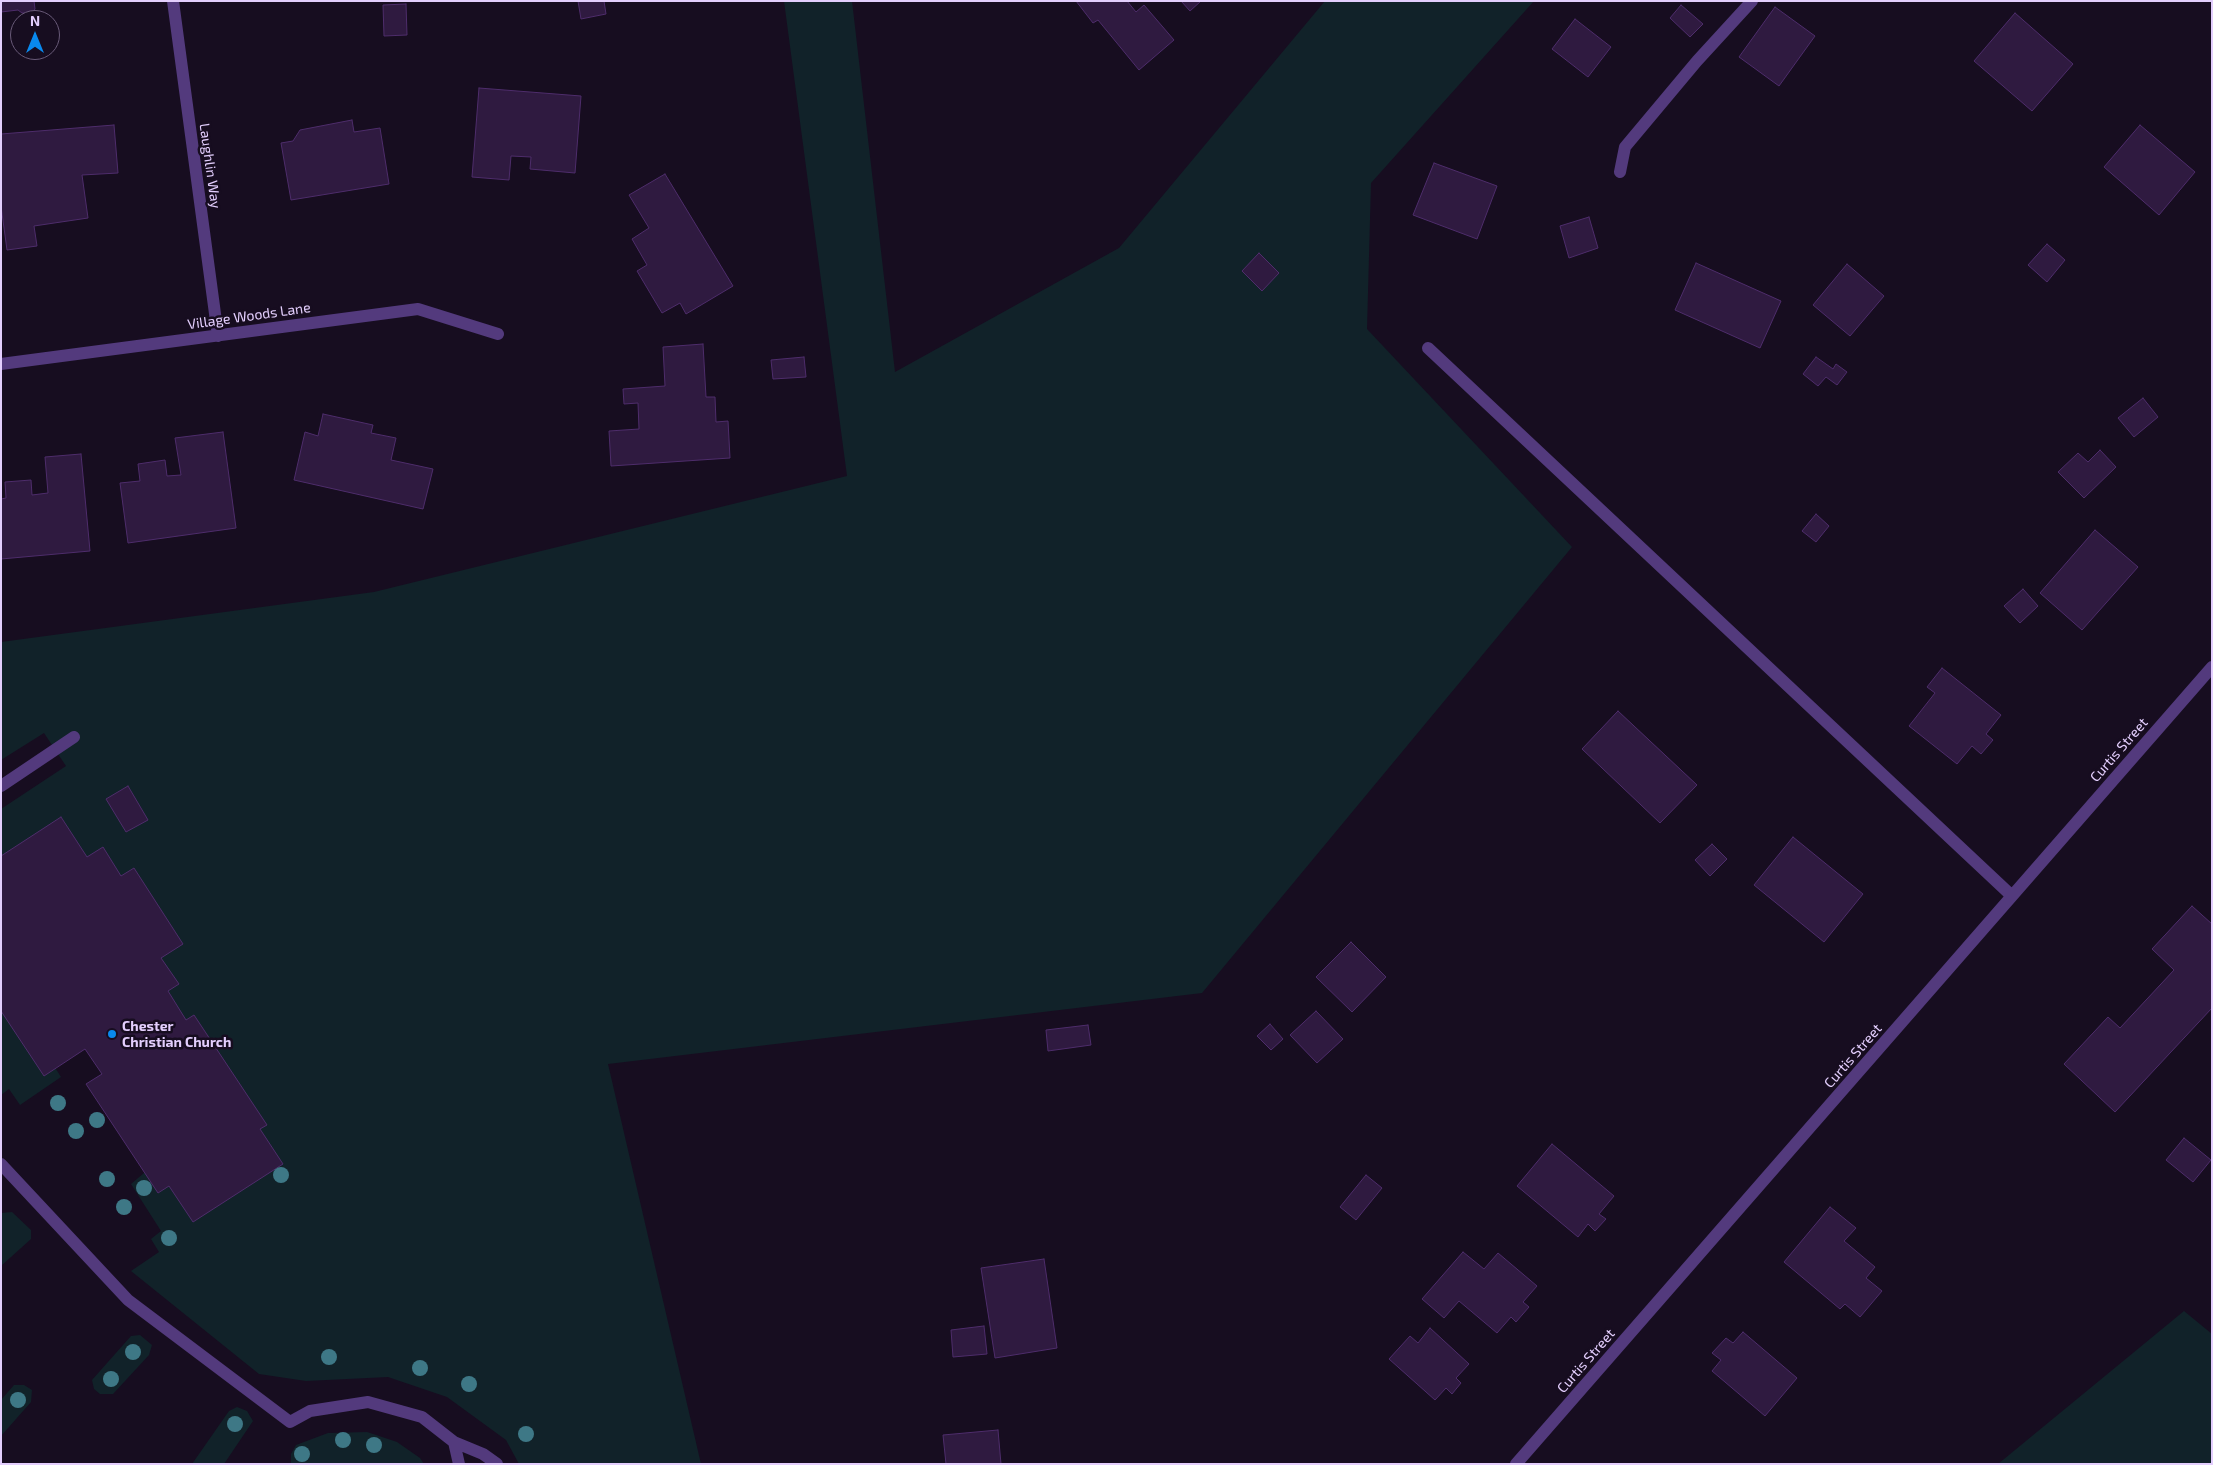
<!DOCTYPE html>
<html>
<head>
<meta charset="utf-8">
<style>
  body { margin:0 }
  #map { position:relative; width:2213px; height:1465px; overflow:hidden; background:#170d20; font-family:"Exo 2",sans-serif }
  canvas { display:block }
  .frame { position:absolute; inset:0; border:2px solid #e3cefd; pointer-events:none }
  .north { position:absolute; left:10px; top:10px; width:50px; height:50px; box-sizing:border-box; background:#170d20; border:1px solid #695a78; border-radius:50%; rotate:0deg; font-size:14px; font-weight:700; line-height:20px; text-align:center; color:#e3cefd }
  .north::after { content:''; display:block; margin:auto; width:18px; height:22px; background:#0989ee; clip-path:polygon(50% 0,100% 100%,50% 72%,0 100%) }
</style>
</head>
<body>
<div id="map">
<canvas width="2213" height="1465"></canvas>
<div class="frame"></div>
<div class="north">N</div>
</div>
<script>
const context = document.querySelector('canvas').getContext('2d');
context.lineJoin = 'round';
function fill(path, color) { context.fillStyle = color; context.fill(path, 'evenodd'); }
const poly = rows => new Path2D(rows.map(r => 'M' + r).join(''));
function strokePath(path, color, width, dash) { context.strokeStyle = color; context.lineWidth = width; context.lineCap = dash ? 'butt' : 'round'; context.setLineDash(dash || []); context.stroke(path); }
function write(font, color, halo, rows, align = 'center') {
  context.font = font + ' "Exo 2",sans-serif'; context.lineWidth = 5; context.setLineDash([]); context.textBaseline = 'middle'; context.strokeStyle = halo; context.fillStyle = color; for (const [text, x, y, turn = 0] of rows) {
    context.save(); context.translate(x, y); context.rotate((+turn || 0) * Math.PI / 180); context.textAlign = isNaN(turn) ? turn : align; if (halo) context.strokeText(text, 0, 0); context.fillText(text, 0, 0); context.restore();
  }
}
fill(poly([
  [784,1,852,1,895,372,1119,248,1325,1,1534,1,1371,183,1367,329,1572,547,1202,993,608,1064,701,1464,519,1464,506,1440,447,1397,388,1377,306,1381,259,1374,131,1271,159,1252,151,1239,161,1231,131,1184,157,1162,90,1043,54,1066,61,1077,20,1105,9,1089,1,1095,1,809,66,766,44,733,1,760,1,642,374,592,847,476],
  [12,1212,31,1230,31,1239,1,1266,1,1213],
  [2184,1311,2212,1334,2212,1464,1998,1464],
  [140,1335,152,1345,149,1355,113,1394,100,1394,94,1389,92,1380,131,1336],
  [14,1385,24,1385,32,1390,31,1402,1,1436,1,1400],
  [237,1407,247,1411,253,1421,224,1464,192,1464,229,1411],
  [367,1432,397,1442,420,1458,424,1464,291,1464,291,1454,296,1445,328,1433]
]), '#112229');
const building = poly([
  [1,1,34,1,35,9,32,13,22,13,18,10,1,12,1,1],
  [578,1,604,1,606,14,581,19,578,1],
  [1076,1,1127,1,1136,12,1144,5,1174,40,1139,70,1098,20,1093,23,1076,1],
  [1181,1,1201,1,1190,11,1181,1],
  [406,4,407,35,384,36,383,5,406,4],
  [1681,5,1703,24,1690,37,1670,18,1681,5],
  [1775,7,1815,36,1779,86,1739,57,1775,7],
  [2015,13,2073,64,2032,111,1974,61,2015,13],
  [1575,19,1611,47,1588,77,1552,49,1575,19],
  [479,88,581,96,575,173,530,169,531,157,511,156,509,180,472,177,479,88],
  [352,120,354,132,380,128,389,184,291,200,281,143,293,141,300,130,352,120],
  [114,125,118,173,82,175,88,218,34,226,37,246,7,250,1,206,1,134,114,125],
  [2140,125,2195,172,2159,215,2104,167,2140,125],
  [1434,163,1497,186,1477,239,1413,215,1434,163],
  [665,174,733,286,686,314,680,303,662,313,637,271,647,265,632,239,649,228,629,195,665,174],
  [1589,217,1598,248,1569,258,1560,226,1589,217],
  [2047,244,2065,260,2047,282,2028,265,2047,244],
  [1259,253,1279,273,1262,291,1242,271,1259,253],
  [1696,263,1781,301,1760,348,1675,310,1696,263],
  [1847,264,1884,296,1850,336,1813,305,1847,264],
  [703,344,706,397,715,397,716,422,728,421,730,458,611,466,609,431,639,429,638,403,624,404,623,389,665,386,663,347,703,344],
  [804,357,806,377,773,379,771,360,804,357],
  [1816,357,1833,369,1836,364,1847,372,1837,385,1826,377,1818,386,1803,374,1816,357],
  [2143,398,2158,417,2134,437,2118,418,2143,398],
  [323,414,373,425,371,433,396,438,391,460,433,469,423,509,294,480,305,432,318,436,323,414],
  [223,432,236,528,128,543,120,483,140,481,138,464,165,460,167,476,181,475,175,438,223,432],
  [2100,450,2116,467,2084,498,2058,472,2078,453,2088,462,2100,450],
  [81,454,90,551,1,559,1,499,6,498,5,482,31,480,32,495,48,493,45,457,81,454],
  [1816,514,1829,526,1816,542,1802,531,1816,514],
  [2095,530,2138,567,2082,630,2040,593,2095,530],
  [2023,589,2038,606,2020,623,2004,606,2023,589],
  [1942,668,2001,715,1986,734,1993,740,1981,754,1972,746,1957,764,1909,726,1935,693,1927,687,1942,668],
  [1618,711,1697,785,1660,823,1582,749,1618,711],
  [128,786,148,820,126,832,106,799,128,786],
  [61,817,87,857,103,847,121,876,134,868,183,944,161,958,179,984,168,991,186,1020,194,1015,267,1125,260,1129,283,1164,193,1222,169,1186,158,1193,86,1084,102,1074,85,1049,44,1076,1,1011,1,856,61,817],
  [1793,837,1863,894,1824,942,1754,885,1793,837],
  [1712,844,1727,859,1710,876,1695,860,1712,844],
  [2192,906,2212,924,2212,1008,2115,1112,2064,1064,2108,1017,2120,1028,2174,970,2152,949,2192,906],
  [1351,942,1386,977,1352,1012,1316,977,1351,942],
  [1316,1011,1343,1039,1317,1063,1290,1035,1316,1011],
  [1270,1024,1283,1039,1271,1050,1257,1036,1270,1024],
  [1088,1025,1091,1045,1048,1051,1046,1030,1088,1025],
  [2184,1138,2211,1160,2193,1182,2166,1160,2184,1138],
  [1552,1144,1614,1196,1599,1214,1606,1219,1595,1231,1588,1224,1578,1237,1517,1186,1552,1144],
  [1366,1175,1382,1188,1356,1220,1340,1207,1366,1175],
  [1830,1207,1856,1228,1844,1241,1875,1267,1866,1278,1882,1291,1860,1317,1845,1304,1840,1309,1784,1262,1830,1207],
  [1463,1252,1484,1269,1498,1253,1537,1286,1523,1302,1529,1307,1516,1322,1511,1317,1497,1333,1459,1301,1444,1318,1422,1299,1463,1252],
  [1044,1259,1057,1348,995,1358,981,1268,1044,1259],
  [984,1326,987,1354,953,1357,951,1330,984,1326],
  [1430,1328,1469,1364,1456,1378,1461,1383,1452,1394,1446,1388,1435,1400,1389,1359,1410,1336,1418,1343,1430,1328],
  [1743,1332,1797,1378,1765,1416,1712,1371,1721,1360,1712,1353,1726,1338,1733,1343,1743,1332],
  [998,1430,1001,1464,946,1464,943,1435,998,1430]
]);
fill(building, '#2f1a40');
strokePath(building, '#4e2d6b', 1);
strokePath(poly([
  [173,1,218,336],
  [1620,172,1625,147,1697,61,1752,1],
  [1428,348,2012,896],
  [1,364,418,309,498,334],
  [1,786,74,737],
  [1,1164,128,1300,290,1422,310,1411,368,1402,422,1417,454,1442,483,1454,497,1464],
  [454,1442,459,1464],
  [1516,1464,2212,667]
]), '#533a7d', 12);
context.fillStyle = '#3e7886';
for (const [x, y] of [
  [58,1103],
  [97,1120],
  [76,1131],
  [281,1175],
  [107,1179],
  [144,1188],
  [124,1207],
  [169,1238],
  [133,1352],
  [329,1357],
  [420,1368],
  [111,1379],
  [469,1384],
  [18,1400],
  [235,1424],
  [526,1434],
  [343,1440],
  [374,1445],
  [302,1454]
]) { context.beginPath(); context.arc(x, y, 8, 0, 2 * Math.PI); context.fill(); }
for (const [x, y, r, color] of [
  [112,1034,5,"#0989ee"]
]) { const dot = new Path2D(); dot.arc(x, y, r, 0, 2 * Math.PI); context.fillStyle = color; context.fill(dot); strokePath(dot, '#170d20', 2); }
write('14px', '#e3cefd', '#170d20', [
  ["Laughlin Way",210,166,82],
  ["Village Woods Lane",249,316,-8],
  ["Curtis Street",2119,750,-49],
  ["Curtis Street",1853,1056,-49],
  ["Curtis Street",1586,1361,-49]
]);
write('bold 14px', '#e3cefd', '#170d20', [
  ["Chester",122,1026],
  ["Christian Church",122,1042]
], 'left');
</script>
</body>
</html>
